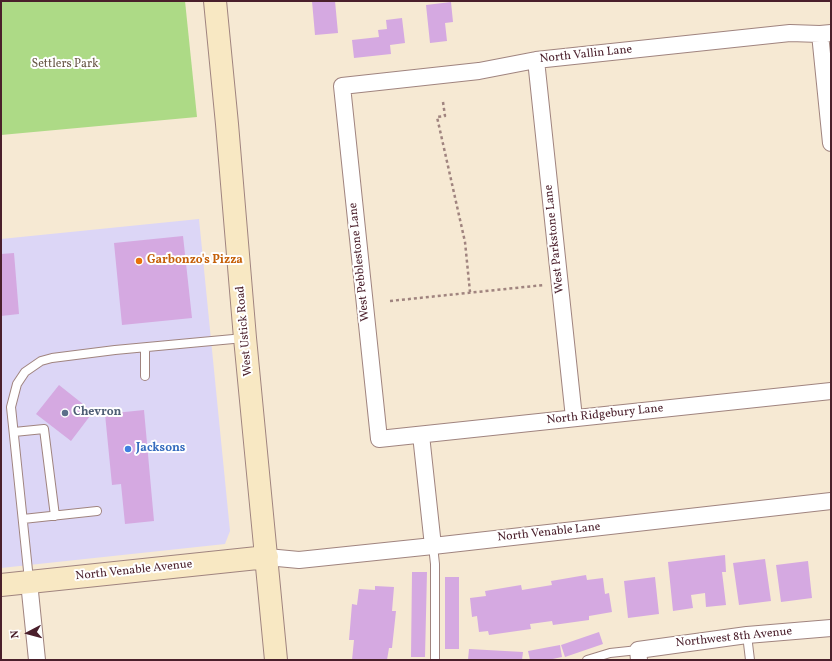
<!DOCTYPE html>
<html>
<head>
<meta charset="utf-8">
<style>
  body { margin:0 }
  #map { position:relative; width:832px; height:661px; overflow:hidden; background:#f6e9d3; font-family:Vollkorn,serif }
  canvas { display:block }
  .frame { position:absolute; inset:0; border:2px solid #4a1f2b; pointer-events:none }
  .north { position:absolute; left:8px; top:613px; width:40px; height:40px; -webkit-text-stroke:3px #fff; paint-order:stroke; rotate:264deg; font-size:11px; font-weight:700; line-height:16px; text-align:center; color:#4a1f2b }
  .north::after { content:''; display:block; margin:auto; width:14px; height:18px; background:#4a1f2b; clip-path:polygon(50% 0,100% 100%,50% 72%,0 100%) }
</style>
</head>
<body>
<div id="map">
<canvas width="832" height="661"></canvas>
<div class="frame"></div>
<div class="north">N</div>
</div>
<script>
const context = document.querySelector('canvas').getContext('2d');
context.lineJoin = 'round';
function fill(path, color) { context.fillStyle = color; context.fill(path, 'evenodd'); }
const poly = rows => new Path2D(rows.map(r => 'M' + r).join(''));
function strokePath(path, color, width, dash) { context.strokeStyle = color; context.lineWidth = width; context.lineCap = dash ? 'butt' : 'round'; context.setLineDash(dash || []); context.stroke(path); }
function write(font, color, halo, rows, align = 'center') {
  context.font = font + ' Vollkorn,serif'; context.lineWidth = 4; context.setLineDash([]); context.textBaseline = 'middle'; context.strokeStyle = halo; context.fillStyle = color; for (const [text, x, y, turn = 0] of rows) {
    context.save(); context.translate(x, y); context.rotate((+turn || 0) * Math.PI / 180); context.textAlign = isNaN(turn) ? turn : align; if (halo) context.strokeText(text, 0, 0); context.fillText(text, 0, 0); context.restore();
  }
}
fill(poly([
  [199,219,230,531,225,544,1,568,1,239]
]), '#dcd6f6');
fill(poly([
  [1,1,185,1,197,117,1,135]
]), '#adda86');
fill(poly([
  [312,1,335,1,338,33,315,35],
  [451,2,453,22,445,23,447,41,430,43,426,5],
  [402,18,405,43,390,45,391,54,354,58,352,40,379,37,378,30,387,29,386,20],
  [183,236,192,318,122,325,114,243],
  [14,253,19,314,1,316,1,254],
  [59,385,93,412,71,441,36,414],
  [144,410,154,521,125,524,121,484,112,485,105,414],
  [725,555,726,572,722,572,726,605,706,607,705,593,691,595,693,608,673,611,668,562],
  [765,559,771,601,739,605,733,563],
  [808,561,812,598,781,602,776,565],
  [412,572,427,572,425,657,411,657],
  [586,575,587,580,603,578,605,594,609,593,612,612,589,616,589,620,553,625,552,621,530,624,531,629,489,635,488,631,479,632,477,616,472,617,470,598,486,596,485,591,521,585,522,590,552,585,551,581],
  [445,577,459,577,459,649,445,649],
  [655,577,659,614,628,618,624,581],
  [375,586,394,587,392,611,396,611,392,648,389,648,387,660,352,660,354,640,349,640,352,604,357,605,359,589,375,590],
  [599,632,603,644,565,657,561,645],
  [560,645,562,657,548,660,530,660,528,651],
  [469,649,523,652,522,660,468,660]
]), '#d5a9e1');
const lane = poly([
  [145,348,145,376],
  [14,432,44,429,55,516],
  [23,519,97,511],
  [433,546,435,564,435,660],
  [29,580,11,407,17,384,25,372,41,361,52,358,115,350,244,338],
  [747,635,750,660],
  [587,660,610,653,638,650]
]);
const street = poly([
  [831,33,820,34,790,33,536,60,479,71,342,86,379,439,831,391],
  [820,34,831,143],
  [536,60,574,418],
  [421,435,433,546],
  [267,557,299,560,433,546,831,501],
  [29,582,37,660],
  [639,660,638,650,747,635,831,628]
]);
const secondary = poly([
  [215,1,227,124,245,338,276,660],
  [1,585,267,557]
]);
strokePath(lane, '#a0847f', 10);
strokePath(street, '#a0847f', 18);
strokePath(secondary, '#a0847f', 24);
strokePath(poly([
  [443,102,445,116,437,117,465,242,470,292],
  [390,301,544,285]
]), '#a0847f', 2.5, [3, 3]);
strokePath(lane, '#fff', 8);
strokePath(street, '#fff', 16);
strokePath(secondary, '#f8e8c3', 22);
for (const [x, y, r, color] of [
  [139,261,4,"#e8710a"],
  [65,413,4,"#5c6f8a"],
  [128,449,4,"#3f7fe0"]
]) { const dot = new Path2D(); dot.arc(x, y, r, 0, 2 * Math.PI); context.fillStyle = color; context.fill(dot); strokePath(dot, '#fff', 1.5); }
write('12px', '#4a1f2b', '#fff', [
  ["North Vallin Lane",586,55,-6],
  ["West Parkstone Lane",555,239,-96],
  ["West Pebblestone Lane",360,262,-96],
  ["West Ustick Road",245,331,-95],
  ["North Ridgebury Lane",605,415,-6],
  ["North Venable Lane",549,533,-6],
  ["North Venable Avenue",134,571,-6],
  ["Northwest 8th Avenue",734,638,-6]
]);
write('12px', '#685746', '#fff', [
  ["Settlers Park",65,65]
]);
write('bold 12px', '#c56008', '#fff', [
  ["Garbonzo's Pizza",147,261]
], 'left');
write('bold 12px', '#4e5e75', '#fff', [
  ["Chevron",73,413]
], 'left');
write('bold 12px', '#366cbe', '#fff', [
  ["Jacksons",136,449]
], 'left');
</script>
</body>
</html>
